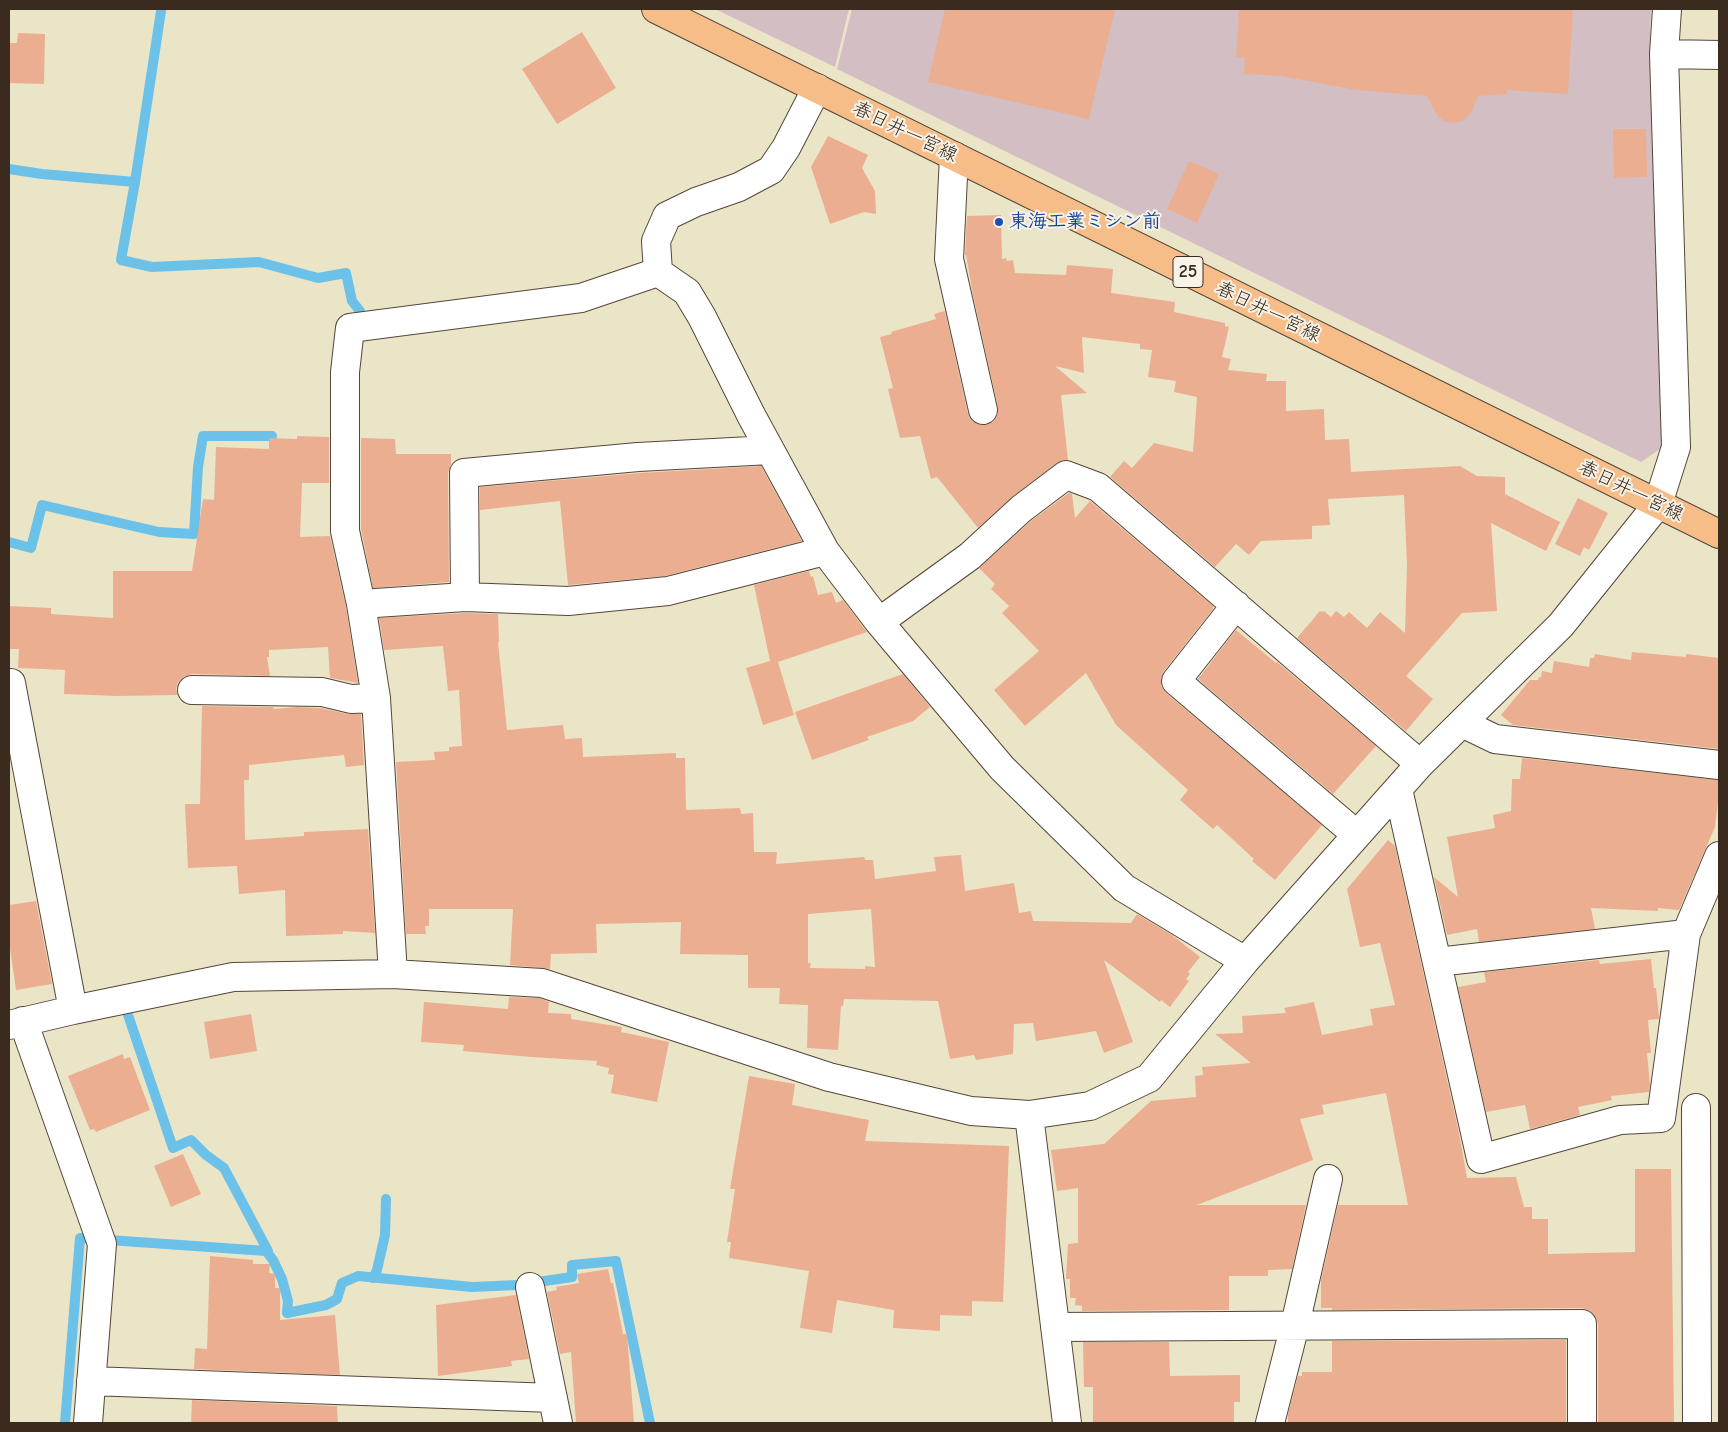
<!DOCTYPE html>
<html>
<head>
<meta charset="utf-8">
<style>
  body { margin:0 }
  #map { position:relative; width:1728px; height:1432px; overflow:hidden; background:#ebe5c8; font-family:"Comic Neue",sans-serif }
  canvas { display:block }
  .frame { position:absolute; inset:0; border:10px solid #3b2a1e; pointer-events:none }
</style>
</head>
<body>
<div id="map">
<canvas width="1728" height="1432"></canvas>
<div class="frame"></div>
</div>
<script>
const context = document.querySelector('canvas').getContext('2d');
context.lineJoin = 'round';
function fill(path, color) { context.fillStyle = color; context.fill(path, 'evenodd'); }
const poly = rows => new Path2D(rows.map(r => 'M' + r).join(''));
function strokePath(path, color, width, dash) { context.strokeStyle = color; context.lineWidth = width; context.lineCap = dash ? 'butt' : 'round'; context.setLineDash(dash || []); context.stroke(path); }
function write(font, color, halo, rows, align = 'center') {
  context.font = font + ' "Comic Neue","Klee One",sans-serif'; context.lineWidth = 4; context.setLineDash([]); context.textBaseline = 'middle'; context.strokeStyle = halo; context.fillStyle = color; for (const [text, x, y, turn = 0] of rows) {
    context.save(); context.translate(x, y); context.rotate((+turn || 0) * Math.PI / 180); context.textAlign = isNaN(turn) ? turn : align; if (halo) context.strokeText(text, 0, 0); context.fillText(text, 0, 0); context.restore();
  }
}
fill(poly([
  [715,9,849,9,835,67],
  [852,9,1651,9,1650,33,1663,447,1641,462,837,69]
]), '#d2bec3');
strokePath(poly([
  [161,11,135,182,121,260,152,267,259,262,318,278,346,273,352,301,360,311,360,317],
  [9,169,42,174,135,182],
  [9,542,31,548,42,505,159,532,194,534,198,467,203,436,272,436],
  [127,1012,173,1148,191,1140,206,1155,224,1168,268,1251,267,1252],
  [373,1278,377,1270,385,1235,386,1199],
  [65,1423,80,1238,266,1251,273,1260,282,1279,288,1301,287,1313,326,1305,337,1299,342,1283,358,1276,472,1287,517,1285,572,1277,572,1265,616,1261,650,1423]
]), '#6bc1e8', 10);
fill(poly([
  [945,9,1115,9,1089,119,928,82],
  [1239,9,1573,9,1568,94,1507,90,1507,94,1478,96,1471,113,1462,121,1454,123,1444,121,1440,118,1436,114,1427,96,1356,90,1282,76,1244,74,1245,58,1236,57],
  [582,32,616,88,557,124,522,69],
  [18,33,45,34,44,84,9,83,9,43,17,43],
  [1613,129,1646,129,1647,177,1614,178],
  [828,136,868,155,862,168,875,191,876,214,864,212,830,224,811,167],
  [1189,161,1219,174,1197,223,1167,209],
  [1001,215,1002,259,1006,258,1007,261,1013,260,1015,273,1066,275,1067,265,1113,269,1111,293,1175,302,1174,312,1225,323,1225,326,1229,327,1222,357,1231,359,1228,370,1267,374,1266,381,1286,381,1286,411,1324,409,1325,440,1349,439,1351,472,1460,466,1477,476,1505,477,1505,494,1560,522,1546,551,1491,523,1497,611,1462,613,1406,676,1433,699,1406,731,1297,638,1320,611,1322,612,1324,611,1331,617,1336,611,1344,617,1349,612,1367,628,1380,612,1405,633,1407,565,1404,495,1328,499,1330,525,1312,526,1312,539,1261,541,1249,555,1236,544,1215,567,1110,477,1124,461,1132,468,1154,443,1193,452,1197,397,1174,392,1176,381,1148,377,1152,350,1140,349,1140,344,1082,337,1084,373,1055,366,1087,393,1061,395,1068,460,1063,460,1057,463,1012,497,978,528,937,477,931,479,920,436,900,438,888,389,893,388,880,337,892,334,891,332,936,319,934,314,945,311,968,414,972,421,979,425,987,425,994,421,998,414,998,407,973,295,966,255,965,255,967,216],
  [297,436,329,437,329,483,302,483,300,537,330,536,346,607,358,683,330,678,328,647,269,650,269,657,267,657,270,676,192,674,185,676,178,682,176,689,178,695,117,696,64,694,65,670,18,668,19,649,9,649,9,606,51,608,51,614,113,618,113,571,192,571,203,499,214,500,216,447,269,449,269,438,297,439],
  [361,438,395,439,396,454,451,454,451,464,448,473,449,582,373,588,361,529],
  [761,466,802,541,665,576,568,585,560,501,480,510,480,487,639,473],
  [1069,493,1072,494,1075,518,1090,501,1213,606,1213,609,1164,671,1161,678,1161,686,1166,693,1322,825,1275,880,1252,861,1254,859,1217,825,1213,829,1180,800,1188,790,1116,725,1086,673,1025,726,994,690,1039,651,1002,613,1009,606,991,589,995,584,979,568,1031,521],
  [1578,498,1608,513,1589,550,1584,547,1580,556,1555,544],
  [809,571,811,577,813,576,818,595,832,592,836,603,843,600,867,632,778,662,794,715,763,725,746,668,770,661,754,585],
  [465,613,498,614,499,642,498,642,507,730,563,725,565,739,582,738,583,757,676,753,676,758,685,758,686,810,740,808,741,814,753,813,754,852,777,852,776,864,864,857,865,860,873,860,875,879,936,871,934,857,961,855,965,891,1014,883,1019,913,1031,911,1033,921,1131,923,1137,914,1172,935,1200,957,1188,972,1190,974,1186,979,1189,981,1170,1007,1161,1000,1160,1002,1104,960,1133,1042,1104,1053,1096,1031,1036,1041,1033,1023,1014,1024,1013,1054,976,1060,974,1055,950,1059,938,1001,844,999,843,1006,841,1006,838,1050,807,1048,808,1005,779,1004,780,988,748,988,748,955,680,954,681,922,596,924,597,953,551,954,550,969,510,965,513,909,429,909,429,926,425,926,426,934,406,934,396,762,435,760,434,752,449,751,449,747,462,746,459,690,448,691,443,646,384,650,379,618],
  [871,909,875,967,865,966,865,969,810,968,811,963,808,963,808,914],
  [1236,630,1276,663,1277,662,1376,746,1333,794,1198,679],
  [1632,652,1686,657,1686,654,1719,658,1719,749,1513,725,1501,715,1530,680,1538,680,1539,677,1541,677,1542,671,1552,673,1554,661,1589,667,1590,658,1594,658,1595,654,1631,660],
  [903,674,930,707,913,721,867,737,869,740,812,760,795,712],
  [202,706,273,707,274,709,297,707,320,708,348,714,361,714,364,765,346,767,344,755,249,765,249,780,244,780,245,840,304,836,304,832,368,829,375,933,343,931,343,934,286,936,285,890,239,894,237,866,188,868,185,804,200,804],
  [1522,758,1719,780,1719,793,1715,827,1679,910,1658,908,1658,911,1591,908,1595,929,1479,942,1477,929,1447,935,1434,877,1458,897,1447,837,1495,828,1493,815,1511,811,1512,779,1520,779],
  [1388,840,1395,846,1459,1133,1467,1178,1516,1177,1524,1207,1532,1207,1532,1219,1548,1219,1548,1254,1635,1252,1635,1169,1671,1169,1674,1423,1598,1423,1598,1324,1595,1316,1589,1310,1582,1308,1332,1310,1332,1308,1321,1308,1321,1280,1338,1205,1408,1205,1386,1093,1322,1105,1324,1114,1300,1119,1313,1160,1197,1205,1306,1205,1292,1269,1268,1270,1268,1276,1229,1276,1229,1310,1082,1311,1082,1306,1075,1305,1076,1298,1070,1298,1070,1279,1066,1279,1068,1244,1078,1243,1078,1188,1057,1191,1051,1150,1104,1144,1151,1101,1196,1097,1195,1076,1203,1075,1202,1067,1251,1063,1215,1034,1243,1033,1242,1016,1286,1013,1284,1008,1314,1002,1322,1035,1373,1025,1370,1009,1395,1005,1380,943,1360,947,1347,889],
  [36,901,52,984,16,990,9,941,9,905],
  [1651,959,1654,988,1656,988,1659,1016,1659,1019,1648,1020,1651,1053,1647,1053,1650,1085,1649,1092,1611,1096,1612,1100,1578,1107,1580,1115,1530,1129,1525,1105,1486,1112,1458,987,1486,982,1484,972,1599,960,1600,964],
  [509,997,539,998,549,1002,548,1013,571,1014,571,1019,622,1027,621,1032,669,1042,657,1102,611,1093,614,1075,608,1074,609,1068,596,1065,597,1061,531,1057,463,1051,464,1045,421,1042,424,1002,508,1009],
  [251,1014,257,1051,210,1059,204,1022],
  [123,1054,124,1059,130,1057,150,1110,96,1132,94,1129,90,1130,68,1076],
  [749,1076,795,1084,792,1105,869,1120,865,1141,1009,1146,1003,1302,972,1301,972,1316,940,1315,940,1331,893,1328,894,1310,837,1300,832,1333,800,1328,809,1271,729,1258,731,1242,727,1242,735,1189,730,1189],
  [183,1154,201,1194,171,1207,154,1166],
  [210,1256,253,1260,253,1264,270,1264,269,1273,275,1274,275,1288,280,1288,280,1320,335,1315,340,1375,194,1369,195,1348,207,1349],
  [608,1269,611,1283,613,1283,623,1334,627,1334,634,1423,576,1423,571,1352,560,1354,547,1292,557,1290,556,1287,579,1283,577,1274],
  [516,1295,529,1359,511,1361,512,1366,438,1376,436,1305],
  [1566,1340,1566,1423,1288,1423,1288,1414,1298,1376,1302,1376,1302,1372,1332,1372,1332,1341],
  [1083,1342,1169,1342,1170,1376,1240,1375,1240,1402,1234,1402,1234,1423,1093,1423,1093,1387,1084,1387],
  [192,1400,337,1406,338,1423,191,1423]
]), '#ebae91');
const street = poly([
  [1664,54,1719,55],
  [817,88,786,148,771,170,739,187,696,202,667,216,656,241,658,272,687,292,702,317,751,415,825,551,879,622,1002,768,1124,888,1245,961],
  [954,156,949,259,983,410],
  [465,597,464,473,638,457,770,450],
  [361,604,465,597,568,601,668,591,825,551],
  [1236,605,1176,681,1357,835],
  [879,622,970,556,1021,509,1066,475,1098,487,1420,764],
  [11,683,73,1010],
  [192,690,322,692,351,699,376,698],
  [1462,723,1495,739,1719,765],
  [1398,789,1481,1159,1620,1120,1661,1118,1686,934,1719,856],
  [1437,962,1686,934],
  [393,974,376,698,361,604,345,531,345,372,350,328,581,298,658,272],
  [23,1021,102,1244,88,1423],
  [9,1025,73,1010,233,977,393,974,542,983,829,1077,971,1111,1029,1115,1090,1106,1149,1078,1245,961,1420,764,1561,625,1658,504,1676,447,1664,54,1667,9],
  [1696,1108,1697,1423],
  [1029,1115,1067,1423],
  [530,1287,558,1423],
  [1055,1327,1582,1324,1582,1423],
  [91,1381,553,1398],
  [1270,1423,1295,1325,1328,1179]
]);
const primary = poly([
  [656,9,1719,534]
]);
strokePath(street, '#554638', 30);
strokePath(primary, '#554638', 30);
strokePath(street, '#fff', 28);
strokePath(primary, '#f7bd88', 28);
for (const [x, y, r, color] of [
  [999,222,5,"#1a4fb4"]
]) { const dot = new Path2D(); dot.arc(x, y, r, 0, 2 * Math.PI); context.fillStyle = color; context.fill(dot); strokePath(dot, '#f7f3e8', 2); }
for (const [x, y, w] of [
  [1188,272,30]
]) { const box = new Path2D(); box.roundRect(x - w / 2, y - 15.5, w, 31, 4); context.fillStyle = '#f7f3e8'; context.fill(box); strokePath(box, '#3b2a1e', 1); }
write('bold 18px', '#3b2a1e', null, [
  ["25",1188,272]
]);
write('19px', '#3b2a1e', '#f7f3e8', [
  ["春日井一宮線",905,132,26],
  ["春日井一宮線",1268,312,26],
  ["春日井一宮線",1631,491,26]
]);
write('bold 19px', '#164399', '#f7f3e8', [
  ["東海工業ミシン前",1009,222]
], 'left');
</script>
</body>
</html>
